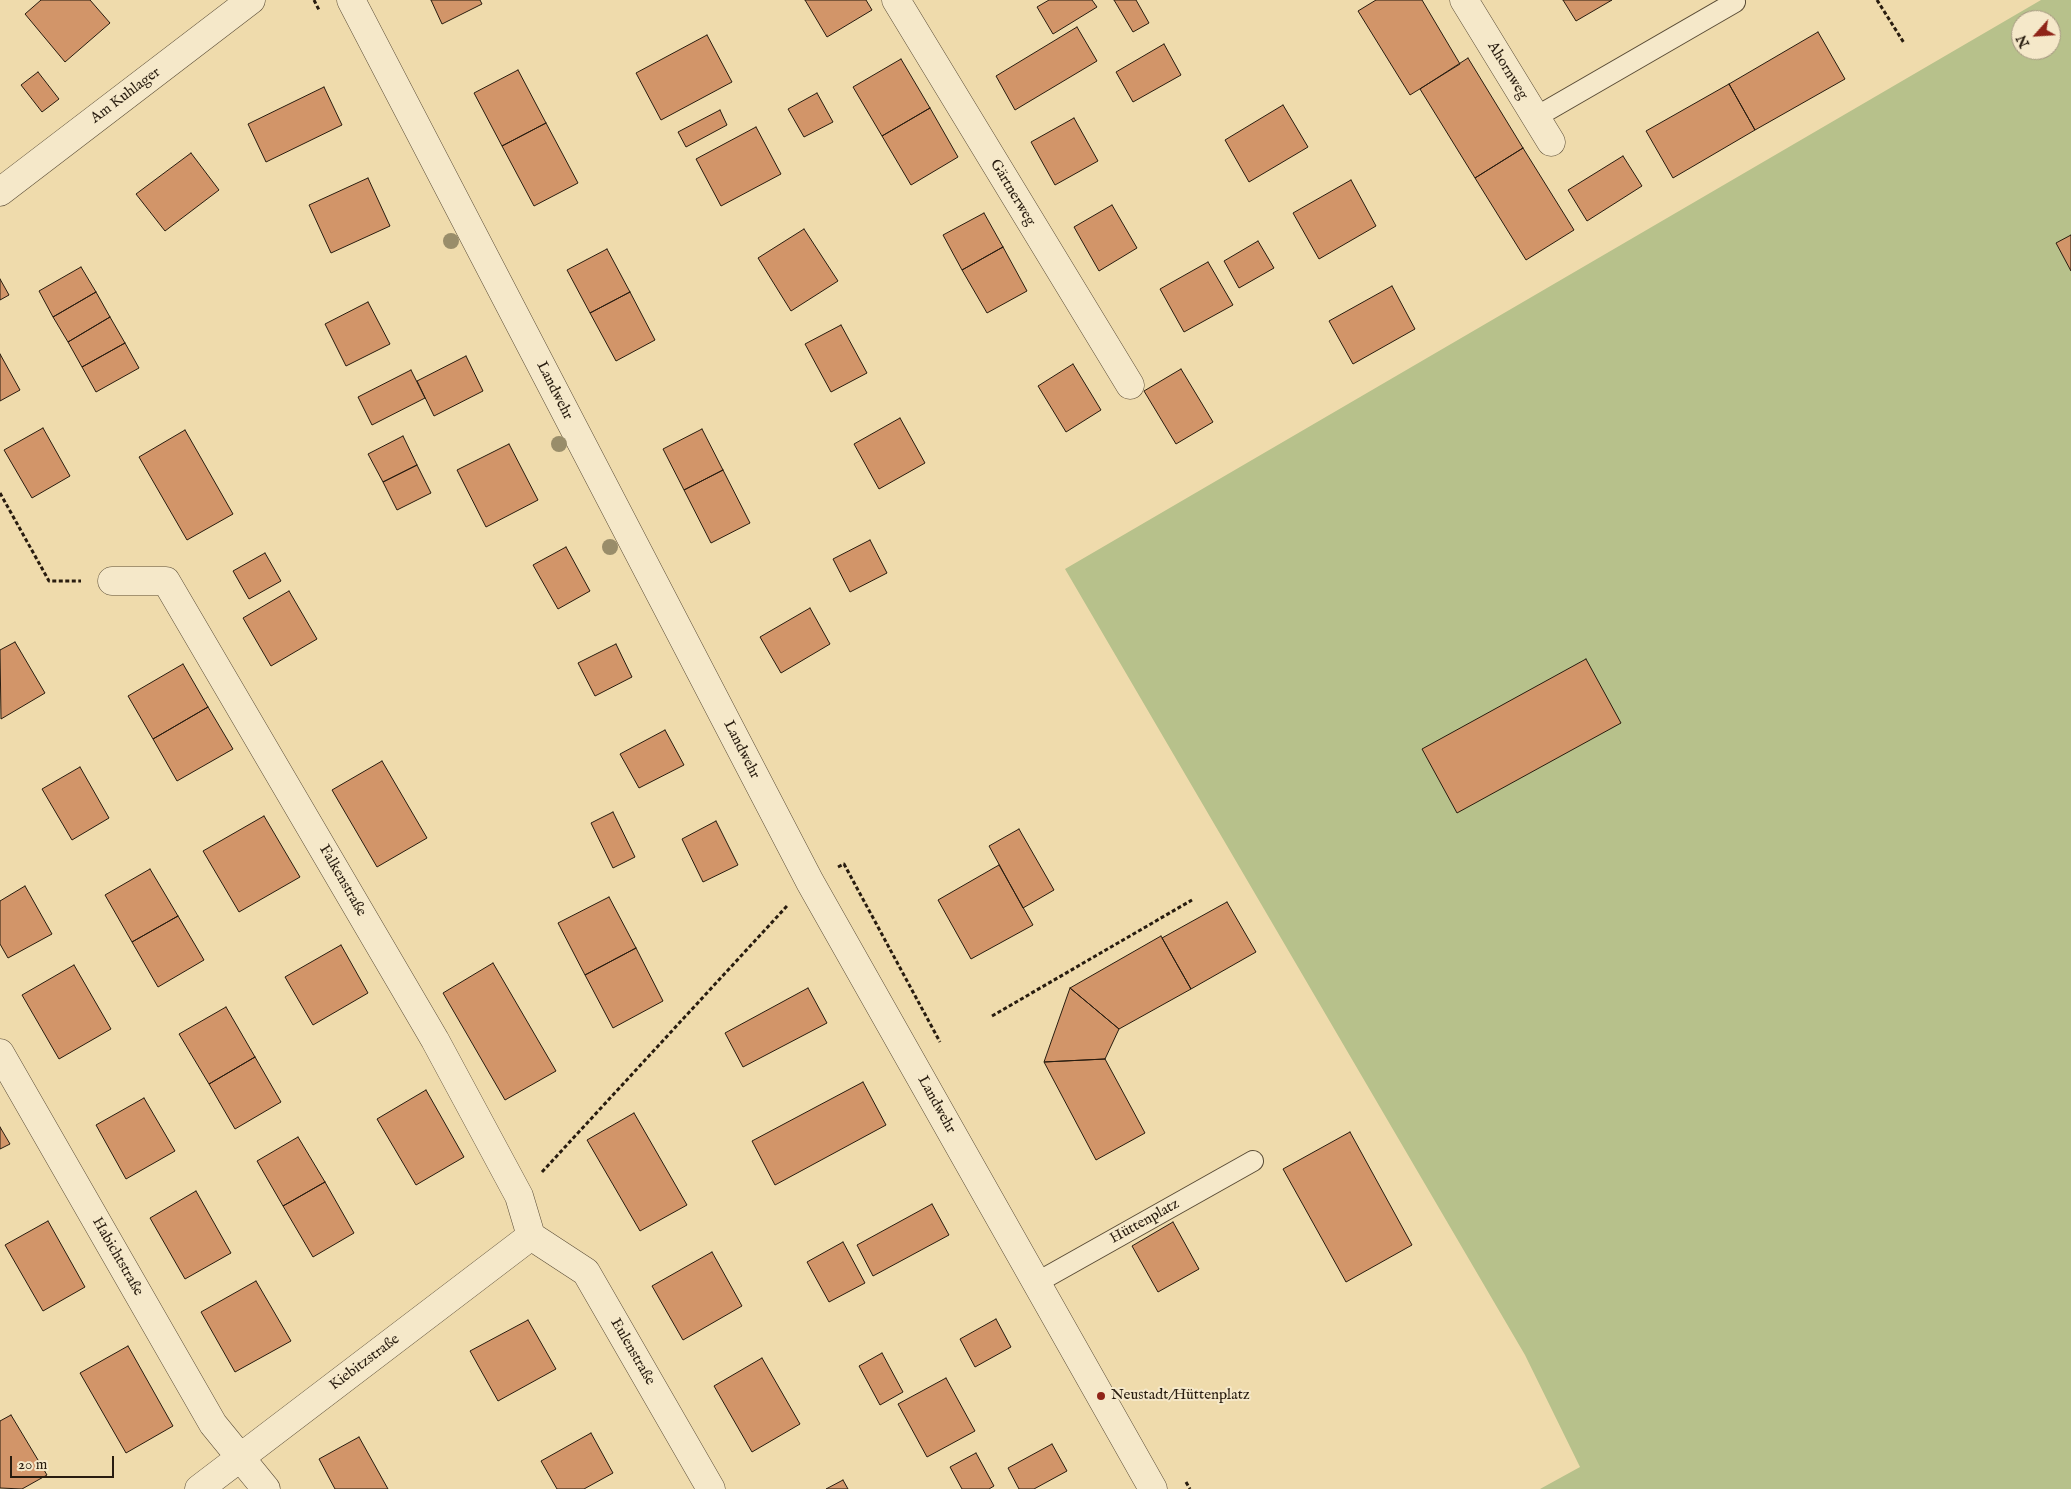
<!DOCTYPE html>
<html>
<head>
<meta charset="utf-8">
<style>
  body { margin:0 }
  #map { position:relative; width:2071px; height:1489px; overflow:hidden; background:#efdbac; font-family:"IM FELL English",serif }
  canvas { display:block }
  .north { position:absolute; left:2011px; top:10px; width:50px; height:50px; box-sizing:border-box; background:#f5e8c9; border:1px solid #a3967f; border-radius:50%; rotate:244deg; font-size:14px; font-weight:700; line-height:20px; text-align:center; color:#281c0f }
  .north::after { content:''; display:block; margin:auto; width:18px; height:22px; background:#8f2418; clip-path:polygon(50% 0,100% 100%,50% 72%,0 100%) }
  .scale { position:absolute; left:10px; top:1456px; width:104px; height:22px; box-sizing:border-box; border:2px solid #281c0f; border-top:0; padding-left:6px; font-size:15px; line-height:18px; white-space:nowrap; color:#281c0f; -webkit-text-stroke:4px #f5e8c9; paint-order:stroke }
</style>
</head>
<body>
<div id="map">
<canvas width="2071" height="1489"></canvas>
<div class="north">N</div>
<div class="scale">20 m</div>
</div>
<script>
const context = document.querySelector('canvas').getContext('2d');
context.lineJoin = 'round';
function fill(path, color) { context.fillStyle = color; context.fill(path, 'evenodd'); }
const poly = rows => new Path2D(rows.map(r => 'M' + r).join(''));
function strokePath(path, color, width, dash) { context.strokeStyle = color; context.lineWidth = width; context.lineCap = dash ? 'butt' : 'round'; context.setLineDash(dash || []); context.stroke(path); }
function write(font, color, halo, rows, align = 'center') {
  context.font = font + ' "IM FELL English",serif'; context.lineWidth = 4; context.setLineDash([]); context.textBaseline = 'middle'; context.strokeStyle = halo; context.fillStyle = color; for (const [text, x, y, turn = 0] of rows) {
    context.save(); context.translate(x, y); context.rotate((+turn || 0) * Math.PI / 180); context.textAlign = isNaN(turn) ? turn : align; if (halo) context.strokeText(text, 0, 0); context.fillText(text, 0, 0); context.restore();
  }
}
fill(poly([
  [2041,0,2071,0,2071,1489,1540,1489,1580,1467,1525,1355,1065,569],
  [2021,20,2051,20,2051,50,2021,50]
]), '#b7c18b');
const building = poly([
  [41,0,90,0,110,23,65,62,25,14,41,0],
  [431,0,480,0,482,4,442,24,431,0],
  [805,0,866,0,872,10,827,37,805,0],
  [1049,0,1092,0,1097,7,1053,34,1037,7,1049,0],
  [1114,0,1136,0,1149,23,1133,32,1114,0],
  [1376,0,1422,0,1460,64,1410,95,1358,11,1376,0],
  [1563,0,1612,0,1576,21,1563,0],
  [1077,27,1097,61,1015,110,996,76,1077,27],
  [1818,32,1845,79,1755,130,1729,84,1818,32],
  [707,35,732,82,661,120,636,73,707,35],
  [1164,44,1181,75,1133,102,1116,72,1164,44],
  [1468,58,1523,148,1475,178,1420,89,1468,58],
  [901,59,930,108,882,136,853,87,901,59],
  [518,70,546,123,502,146,474,93,518,70],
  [38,72,59,99,42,112,21,85,38,72],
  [1729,84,1755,130,1673,178,1646,131,1729,84],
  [324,87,342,125,266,162,248,124,324,87],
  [817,93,833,122,804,137,788,109,817,93],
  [1283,105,1308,147,1249,182,1225,140,1283,105],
  [930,108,958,157,911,185,882,136,930,108],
  [720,110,727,125,686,147,678,132,720,110],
  [1074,118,1098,161,1055,185,1031,142,1074,118],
  [546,123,578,183,534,206,502,146,546,123],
  [756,127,781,174,721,206,696,159,756,127],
  [1523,148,1574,230,1526,260,1475,178,1523,148],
  [191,153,219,190,165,231,136,194,191,153],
  [1623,156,1642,186,1587,221,1568,190,1623,156],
  [368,178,390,226,331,253,309,205,368,178],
  [1351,180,1376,226,1319,259,1293,213,1351,180],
  [1112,205,1137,248,1099,271,1074,227,1112,205],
  [984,213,1003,247,962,270,943,235,984,213],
  [804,229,838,281,791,311,758,258,804,229],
  [2071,235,2071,271,2056,243,2071,235],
  [1258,241,1274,268,1239,288,1224,261,1258,241],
  [1003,247,1027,291,987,313,962,270,1003,247],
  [607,249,630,292,590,313,567,270,607,249],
  [1208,262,1233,305,1184,332,1160,289,1208,262],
  [81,267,96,292,53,317,39,291,81,267],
  [0,279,9,295,0,300,0,279],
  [1392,286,1415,329,1353,364,1329,321,1392,286],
  [96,292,110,317,68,342,53,317,96,292],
  [630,292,655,340,616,361,590,313,630,292],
  [368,302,390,344,346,366,325,324,368,302],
  [110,317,125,343,82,367,68,342,110,317],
  [841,325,867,373,831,392,805,344,841,325],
  [125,343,139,368,96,392,82,367,125,343],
  [0,354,20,390,0,401,0,354],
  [466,356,483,391,434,416,417,381,466,356],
  [1073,364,1101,410,1066,432,1038,386,1073,364],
  [1181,369,1213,422,1176,444,1144,391,1181,369],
  [411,370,425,398,372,425,358,397,411,370],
  [900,418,925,463,879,489,854,444,900,418],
  [43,428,70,476,32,498,4,450,43,428],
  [702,429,723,470,684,490,663,449,702,429],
  [185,430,233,514,187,540,139,457,185,430],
  [403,436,417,465,383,482,368,454,403,436],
  [509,444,538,500,486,527,457,470,509,444],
  [417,465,431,493,397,510,383,482,417,465],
  [723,470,750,523,711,543,684,490,723,470],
  [870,540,887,573,850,592,833,559,870,540],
  [566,547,590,591,558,609,533,565,566,547],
  [265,553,281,581,249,599,233,571,265,553],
  [289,591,317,639,271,666,243,618,289,591],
  [810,608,830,644,781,673,760,637,810,608],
  [15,642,45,693,1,719,0,650,15,642],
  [616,644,632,677,595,696,578,663,616,644],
  [1586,659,1621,723,1457,813,1422,749,1586,659],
  [183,664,208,707,153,739,128,696,183,664],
  [208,707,233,749,177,781,153,739,208,707],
  [665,730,684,765,639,788,620,754,665,730],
  [382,761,427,838,377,867,332,790,382,761],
  [80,767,109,818,72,840,42,789,80,767],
  [613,812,635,857,613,868,591,823,613,812],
  [264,816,300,877,239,912,203,851,264,816],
  [716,821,738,865,703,882,682,839,716,821],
  [1019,829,1054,890,1023,908,989,846,1019,829],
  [999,865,1033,925,971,959,938,900,999,865],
  [150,869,178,916,132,942,105,895,150,869],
  [25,886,52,934,8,958,0,944,0,901,25,886],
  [609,897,636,948,585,975,558,923,609,897],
  [1227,902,1256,952,1191,989,1162,938,1227,902],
  [178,916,204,960,158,987,132,942,178,916],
  [1161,936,1191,989,1119,1029,1070,988,1161,936],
  [341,945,368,993,313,1025,285,977,341,945],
  [636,948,663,1001,613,1028,585,975,636,948],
  [493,963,556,1071,505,1100,443,993,493,963],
  [74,965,111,1029,59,1059,22,995,74,965],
  [808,988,827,1023,743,1067,725,1033,808,988],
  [1070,988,1119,1029,1105,1059,1044,1062,1070,988],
  [226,1007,255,1057,209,1084,179,1034,226,1007],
  [255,1057,281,1102,235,1129,209,1084,255,1057],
  [1105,1059,1145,1133,1096,1160,1044,1062,1105,1059],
  [863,1082,886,1125,775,1185,752,1141,863,1082],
  [426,1090,464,1157,416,1185,377,1119,426,1090],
  [144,1098,175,1151,126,1179,96,1125,144,1098],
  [634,1113,687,1205,640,1231,587,1140,634,1113],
  [0,1127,10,1144,0,1149,0,1127],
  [1350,1132,1412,1245,1346,1282,1283,1169,1350,1132],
  [298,1137,325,1182,283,1206,257,1161,298,1137],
  [325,1182,354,1233,313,1257,283,1206,325,1182],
  [196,1191,231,1253,185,1279,150,1218,196,1191],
  [932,1204,949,1235,873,1276,857,1245,932,1204],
  [48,1221,85,1287,43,1311,5,1245,48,1221],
  [1173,1222,1199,1269,1158,1292,1132,1246,1173,1222],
  [843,1242,865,1283,829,1302,807,1262,843,1242],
  [712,1252,742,1306,683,1340,652,1286,712,1252],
  [256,1281,291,1341,235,1372,201,1312,256,1281],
  [996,1319,1011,1347,975,1367,960,1339,996,1319],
  [528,1320,556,1369,498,1401,470,1351,528,1320],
  [128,1346,173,1426,126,1453,80,1373,128,1346],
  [882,1353,903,1392,880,1405,859,1366,882,1353],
  [762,1358,800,1424,752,1452,714,1386,762,1358],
  [946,1378,975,1431,927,1457,898,1404,946,1378],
  [11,1415,47,1475,22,1489,0,1488,0,1421,11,1415],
  [591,1433,613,1473,584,1489,557,1489,541,1461,591,1433],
  [359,1437,388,1489,335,1489,319,1459,359,1437],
  [1052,1444,1067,1471,1034,1489,1019,1489,1008,1468,1052,1444],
  [976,1453,994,1486,989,1489,962,1489,950,1467,976,1453],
  [843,1480,848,1489,826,1489,843,1480]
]);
fill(building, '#d29569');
strokePath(building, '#281c0f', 1);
const service = poly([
  [1536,117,1735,2],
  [1036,1283,1253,1161]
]);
const minor = poly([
  [896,0,1130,385],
  [1464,0,1551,142],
  [0,192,251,0],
  [112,581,166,581,435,1040,519,1196,531,1236],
  [0,1053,213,1424,266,1489],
  [531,1236,586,1272,711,1489],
  [199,1489,531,1236]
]);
const tertiary = poly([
  [351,0,810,882,1153,1489]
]);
strokePath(service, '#5a4c36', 22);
strokePath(minor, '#5a4c36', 29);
strokePath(tertiary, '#5a4c36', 29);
strokePath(poly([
  [314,0,319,10],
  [1877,0,1904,43],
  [0,493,49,581,81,581],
  [838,867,844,864,940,1042],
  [992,1016,1192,900],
  [542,1172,787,906],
  [1186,1482,1190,1489]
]), '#281c0f', 3, [4, 2.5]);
strokePath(service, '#f5e8c9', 20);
strokePath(minor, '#f5e8c9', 28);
strokePath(tertiary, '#f5e8c9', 28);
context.fillStyle = '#998d6a';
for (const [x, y] of [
  [451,241],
  [559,444],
  [610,547]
]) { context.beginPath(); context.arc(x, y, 8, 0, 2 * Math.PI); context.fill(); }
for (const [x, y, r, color] of [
  [1101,1396,5,"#8f2418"]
]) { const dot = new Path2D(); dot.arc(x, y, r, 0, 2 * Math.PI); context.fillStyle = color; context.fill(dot); strokePath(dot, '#f5e8c9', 2); }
write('15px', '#281c0f', '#f5e8c9', [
  ["Ahornweg",1507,71,59],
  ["Am Kuhlager",126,96,-37],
  ["Gärtnerweg",1012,193,59],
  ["Landwehr",554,391,63],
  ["Landwehr",741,750,63],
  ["Falkenstraße",342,881,60],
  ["Landwehr",936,1105,61],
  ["Hüttenplatz",1145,1222,-29],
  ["Habichtstraße",117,1257,60],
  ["Eulenstraße",632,1352,60],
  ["Kiebitzstraße",365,1363,-37]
]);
write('15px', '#281c0f', '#f5e8c9', [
  ["Neustadt/Hüttenplatz",1111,1396]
], 'left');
</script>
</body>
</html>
